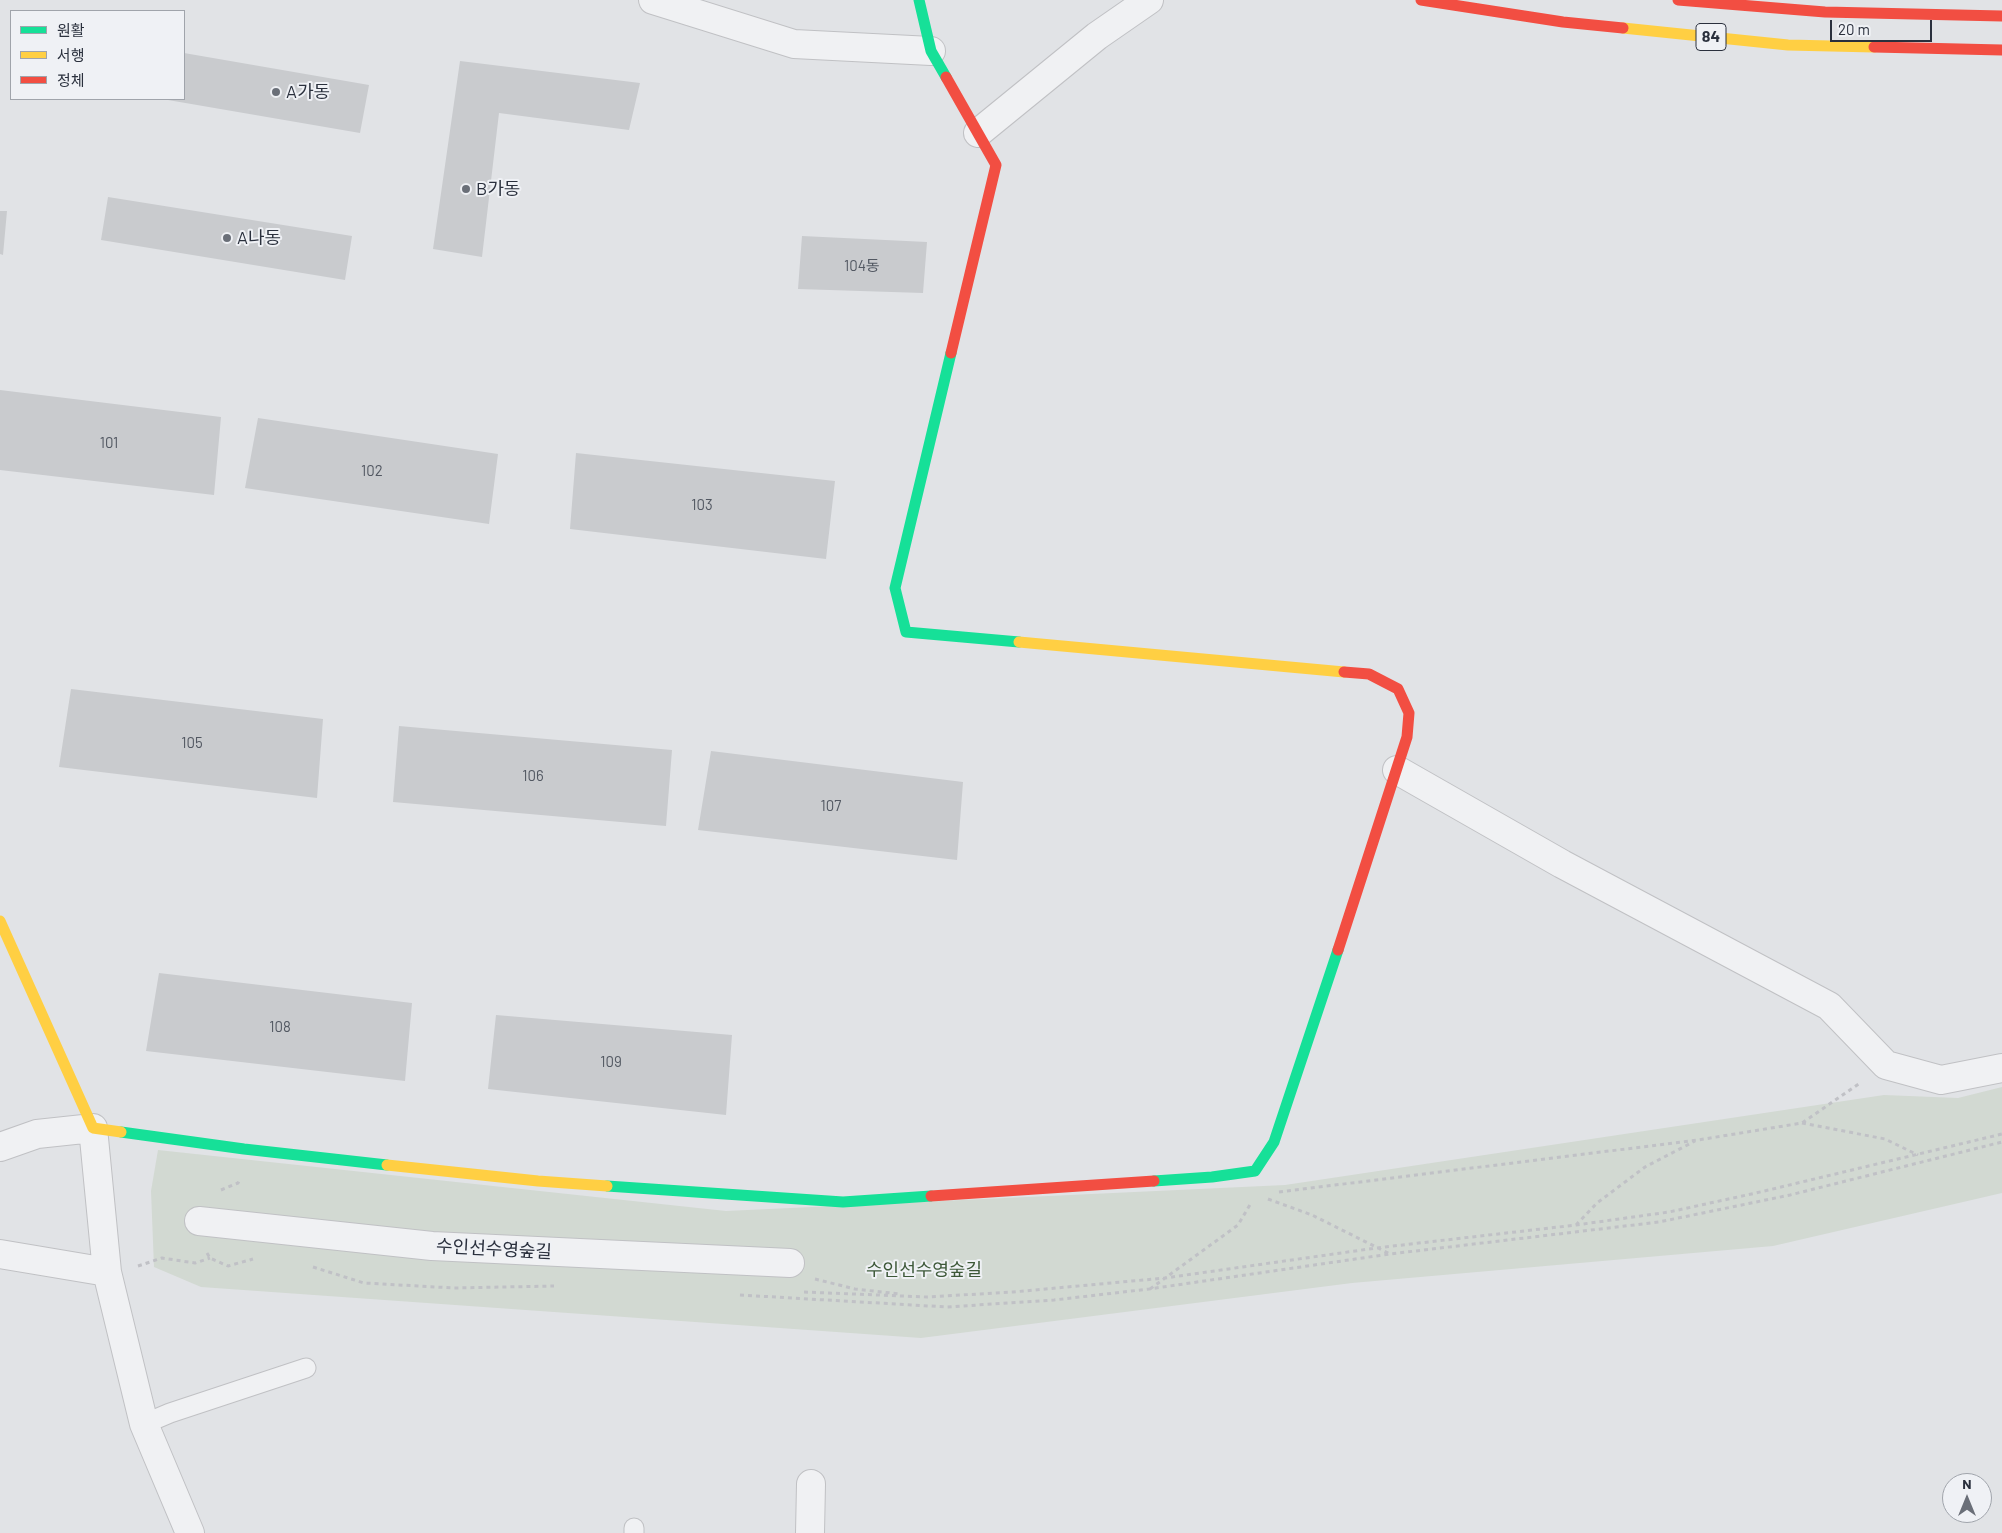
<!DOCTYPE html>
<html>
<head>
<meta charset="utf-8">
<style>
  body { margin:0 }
  #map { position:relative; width:2002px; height:1533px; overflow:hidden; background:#e1e3e6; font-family:Barlow,"Noto Sans KR",sans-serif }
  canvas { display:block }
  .legend { position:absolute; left:10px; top:10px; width:175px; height:90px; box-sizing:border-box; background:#eff1f5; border:1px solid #a0a4ab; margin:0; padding:6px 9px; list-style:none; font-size:15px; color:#2a303d }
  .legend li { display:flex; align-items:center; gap:10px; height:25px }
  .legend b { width:25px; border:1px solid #a0a4ab }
  .north { position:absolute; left:1942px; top:1473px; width:50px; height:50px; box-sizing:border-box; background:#eff1f5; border:1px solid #a0a4ab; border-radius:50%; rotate:0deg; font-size:14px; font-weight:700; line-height:20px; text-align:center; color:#2a303d }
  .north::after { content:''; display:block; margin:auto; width:18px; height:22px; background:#6a6f78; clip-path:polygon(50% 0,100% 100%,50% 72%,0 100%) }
  .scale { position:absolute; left:1830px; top:20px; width:102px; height:22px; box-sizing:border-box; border:2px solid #2a303d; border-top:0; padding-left:6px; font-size:15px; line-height:18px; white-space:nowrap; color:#2a303d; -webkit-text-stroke:4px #eff1f5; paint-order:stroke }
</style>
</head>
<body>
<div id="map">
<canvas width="2002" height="1533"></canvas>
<ul class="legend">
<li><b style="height:6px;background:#16e098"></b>원활</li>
<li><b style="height:6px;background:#ffcf43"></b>서행</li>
<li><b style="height:6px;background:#f24e42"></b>정체</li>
</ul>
<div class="north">N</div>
<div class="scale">20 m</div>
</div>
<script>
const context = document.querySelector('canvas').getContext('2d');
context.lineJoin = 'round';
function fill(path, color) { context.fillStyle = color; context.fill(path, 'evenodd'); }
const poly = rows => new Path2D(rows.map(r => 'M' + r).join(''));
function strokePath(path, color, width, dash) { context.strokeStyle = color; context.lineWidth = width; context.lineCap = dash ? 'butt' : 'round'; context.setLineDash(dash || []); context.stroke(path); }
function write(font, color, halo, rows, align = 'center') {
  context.font = font + ' Barlow,"Noto Sans KR",sans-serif'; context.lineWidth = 4; context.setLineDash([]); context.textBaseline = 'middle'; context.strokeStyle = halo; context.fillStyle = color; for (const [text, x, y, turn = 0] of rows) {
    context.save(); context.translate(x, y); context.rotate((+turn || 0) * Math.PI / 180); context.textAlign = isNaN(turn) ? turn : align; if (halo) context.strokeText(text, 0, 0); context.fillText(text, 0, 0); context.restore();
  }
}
fill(poly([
  [2002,1087,2002,1193,1773,1246,1352,1283,921,1338,201,1287,154,1267,151,1191,158,1150,726,1211,1285,1185,1884,1095,1958,1098]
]), '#d2d9d2');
fill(poly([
  [184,53,369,85,360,133,168,100,184,99],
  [460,61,640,83,629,130,499,113,482,257,433,249],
  [108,197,352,236,345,280,101,240],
  [0,211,7,211,3,255,0,254],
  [802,236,927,242,923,293,798,289],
  [0,390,221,417,214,495,0,470],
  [258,418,498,454,489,524,245,488],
  [576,453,835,481,826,559,570,529],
  [71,689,323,719,317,798,59,767],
  [399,726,672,750,666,826,393,802],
  [711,751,963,782,957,860,698,830],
  [159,973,412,1003,405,1081,146,1051],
  [496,1015,732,1035,726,1115,488,1089]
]), '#c9cbce');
const lane = poly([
  [144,1424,170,1413,306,1368],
  [634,1533,634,1528]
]);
const street = poly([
  [653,0,794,44,931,51],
  [978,133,1097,36,1149,0],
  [1397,770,1562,864,1829,1006,1886,1065,1941,1080,2002,1068],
  [0,1147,37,1134,93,1128,107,1272,144,1424,190,1533],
  [199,1221,432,1246,790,1263],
  [0,1254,107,1272],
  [810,1533,811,1484]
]);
strokePath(lane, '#c0c1c4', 21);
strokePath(street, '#c0c1c4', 30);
strokePath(poly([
  [1802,1123,1885,1139,1918,1155],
  [221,1190,238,1183,239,1181],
  [1279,1192,1698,1140,1802,1123,1860,1083],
  [1268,1199,1312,1215,1390,1254],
  [1576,1225,1597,1203,1645,1167,1695,1141],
  [207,1253,210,1258,228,1266,253,1259],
  [138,1266,162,1258,195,1263,210,1258],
  [313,1267,364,1283,454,1288,554,1286],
  [815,1279,855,1289,900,1294],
  [1150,1289,1238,1225,1251,1203],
  [804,1292,927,1297,1013,1292,1165,1278,1376,1248,1576,1225,1669,1212,1756,1193,2002,1134],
  [740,1295,947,1307,1054,1300,1149,1289,1390,1254,1659,1222,1790,1195,2002,1142]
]), '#c0c1c6', 3, [4, 4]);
strokePath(lane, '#f0f1f3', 19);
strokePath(street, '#f0f1f3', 28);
strokePath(poly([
  [919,0,931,51,946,77],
  [951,353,895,588,906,632,1019,642],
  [121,1132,244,1149,387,1165],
  [1154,1181,1212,1177,1255,1171,1274,1142,1338,950],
  [607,1186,843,1202,931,1196]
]), '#16e098', 11);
strokePath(poly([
  [1623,28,1788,45,1874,47],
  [1019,642,1344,672],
  [0,921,93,1128,121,1132],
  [387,1165,538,1181,607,1186]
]), '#ffcf43', 11);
strokePath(poly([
  [1421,0,1563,22,1623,28],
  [1678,0,1825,12,2002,16],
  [1874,47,2002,50],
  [946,77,996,165,951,353],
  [1338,950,1407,737,1409,713,1398,689,1369,674,1344,672],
  [931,1196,1154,1181]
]), '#f24e42', 11);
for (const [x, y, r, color] of [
  [276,92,5,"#6a6f78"],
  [466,189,5,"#6a6f78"],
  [227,238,5,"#6a6f78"]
]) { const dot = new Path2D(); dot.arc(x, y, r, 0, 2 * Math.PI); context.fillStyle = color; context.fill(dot); strokePath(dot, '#eff1f5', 2); }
write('15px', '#525862', null, [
  ["104동",862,266],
  ["101",109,443],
  ["102",372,471],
  ["103",702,505],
  ["105",192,743],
  ["106",533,776],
  ["107",831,806],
  ["108",280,1027],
  ["109",611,1062]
]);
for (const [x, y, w] of [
  [1711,37,30]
]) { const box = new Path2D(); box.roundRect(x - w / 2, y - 13.5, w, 27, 4); context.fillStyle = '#eff1f5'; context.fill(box); strokePath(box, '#2a303d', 1); }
write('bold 16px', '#2a303d', null, [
  ["84",1711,37]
]);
write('18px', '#2a303d', '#eff1f5', [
  ["A가동",286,92],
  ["B가동",476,189],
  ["A나동",237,238]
], 'left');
write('18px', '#2a303d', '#eff1f5', [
  ["수인선수영숲길",494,1249,3]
]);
write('18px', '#3d5838', '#eff1f5', [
  ["수인선수영숲길",924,1270]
]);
</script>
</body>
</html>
